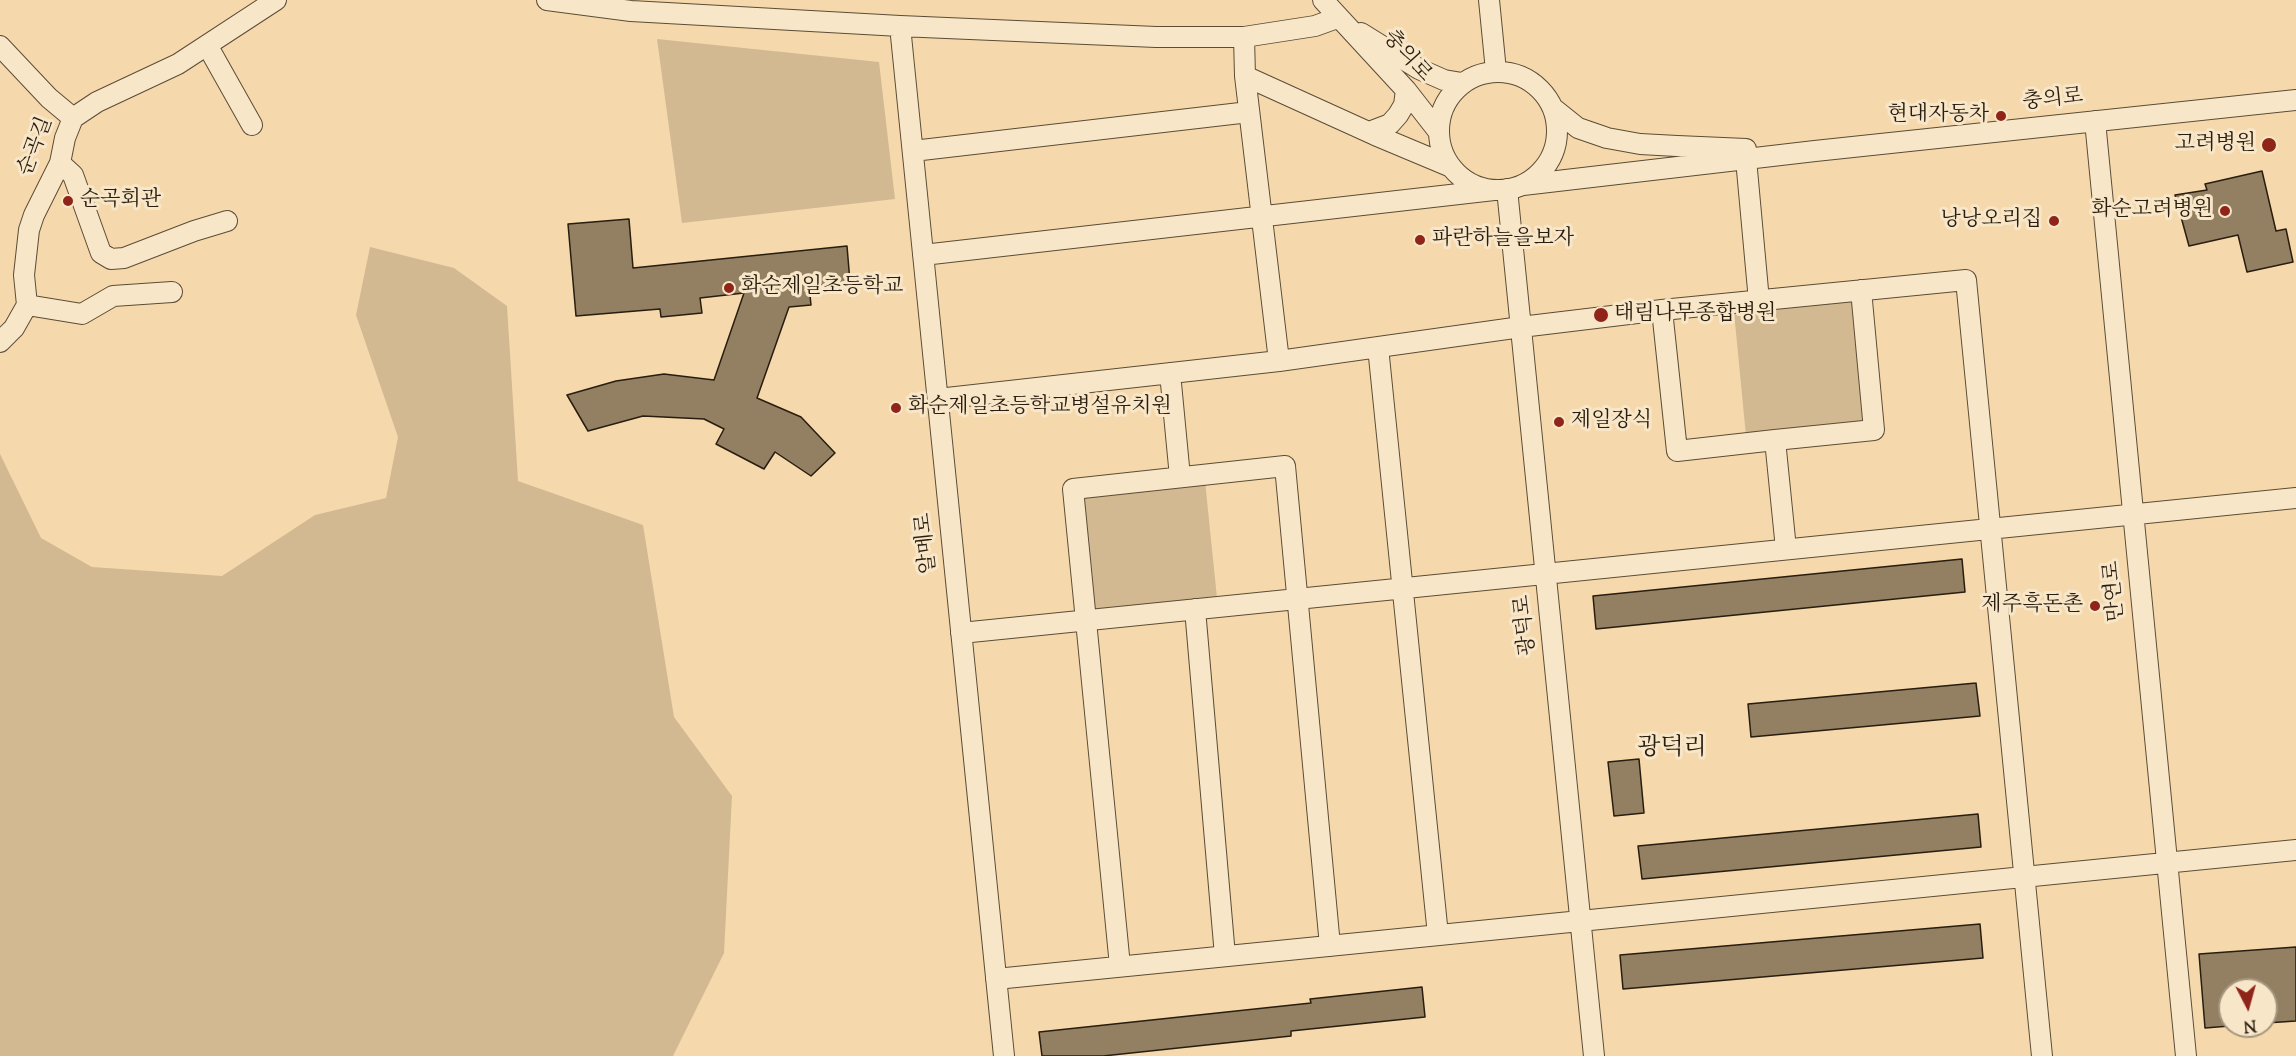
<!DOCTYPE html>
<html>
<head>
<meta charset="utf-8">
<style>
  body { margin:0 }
  #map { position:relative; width:2296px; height:1056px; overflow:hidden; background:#f5d9ac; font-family:"Sorts Mill Goudy",serif }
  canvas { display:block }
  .north { position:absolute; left:2218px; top:978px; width:60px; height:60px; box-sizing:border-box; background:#f8e6c9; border:2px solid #a5967f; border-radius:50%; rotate:174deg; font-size:16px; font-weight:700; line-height:24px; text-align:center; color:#291d0f }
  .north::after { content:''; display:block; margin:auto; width:21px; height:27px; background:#8f2418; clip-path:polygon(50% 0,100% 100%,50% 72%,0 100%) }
</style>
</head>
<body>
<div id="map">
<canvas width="2296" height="1056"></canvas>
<div class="north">N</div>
</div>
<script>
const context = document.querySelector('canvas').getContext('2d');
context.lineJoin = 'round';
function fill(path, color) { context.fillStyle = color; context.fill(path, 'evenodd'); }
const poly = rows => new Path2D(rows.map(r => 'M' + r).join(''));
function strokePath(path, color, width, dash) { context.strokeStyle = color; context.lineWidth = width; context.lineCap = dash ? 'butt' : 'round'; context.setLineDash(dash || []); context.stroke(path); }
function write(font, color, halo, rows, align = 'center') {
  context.font = font + ' "Sorts Mill Goudy","Noto Serif KR",serif'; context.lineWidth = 6; context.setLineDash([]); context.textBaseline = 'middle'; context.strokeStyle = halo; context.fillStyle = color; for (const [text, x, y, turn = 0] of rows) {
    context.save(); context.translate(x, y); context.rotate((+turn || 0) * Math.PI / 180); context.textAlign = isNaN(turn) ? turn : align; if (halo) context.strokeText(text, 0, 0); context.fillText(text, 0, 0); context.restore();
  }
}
fill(poly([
  [657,39,879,62,895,199,682,223],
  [370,247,454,268,507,306,518,481,643,525,674,717,732,796,724,953,673,1056,0,1056,0,454,41,538,92,567,222,576,315,515,386,498,398,437,356,315],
  [1857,300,1869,424,1746,436,1734,312],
  [1205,481,1217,598,1095,610,1083,493]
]), '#d2b991');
const building = poly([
  [2262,171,2276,231,2286,229,2293,262,2247,272,2238,235,2189,246,2175,195,2207,190,2205,184,2262,171],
  [629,219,633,268,847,246,850,282,809,286,811,305,789,307,757,398,801,417,835,453,811,476,775,452,764,469,716,444,724,429,704,419,643,416,588,431,567,395,616,381,664,374,714,380,744,293,700,298,702,313,661,317,660,309,576,316,568,224,629,219],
  [1962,559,1965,592,1596,629,1593,596,1962,559],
  [1976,683,1980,716,1751,737,1748,704,1976,683],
  [1639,759,1644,813,1614,816,1608,762,1639,759],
  [1978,814,1981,847,1642,879,1638,846,1978,814],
  [1980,924,1983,958,1623,989,1620,955,1980,924],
  [2296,947,2296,1021,2266,1023,2266,990,2230,990,2230,1026,2205,1028,2199,954,2296,947],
  [1422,987,1425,1017,1291,1031,1291,1036,1103,1056,1042,1056,1039,1032,1311,1003,1310,999,1422,987]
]);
fill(building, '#937f61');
strokePath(building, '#291d0f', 1.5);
const minor = poly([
  [547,0,631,11,900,26,1156,37,1244,37,1315,26,1337,18],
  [1323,0,1406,90,1438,131],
  [1489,0,1496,71],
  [900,26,1004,1056],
  [1361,33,1419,69,1444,80,1462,83],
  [1244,37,1245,76,1279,361],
  [207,45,252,125],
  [0,46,49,98,73,118],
  '1439 131a59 59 0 1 1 118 0a59 59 0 1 1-118 0Z',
  [1245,76,1375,135,1449,166],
  [1553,108,1578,128,1607,138,1640,144,1677,146,1746,149],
  [2095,121,2186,1056],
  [1369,132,1390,124,1398,115,1404,105,1406,90],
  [913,151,1249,112],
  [1746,159,1759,301],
  [60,163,73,175,101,253,111,259,124,258,194,231,227,221],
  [1523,185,1815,151,2296,100],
  [1507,189,1594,1056],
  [923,255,1494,190],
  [27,305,82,314,113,296,172,292],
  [1662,310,1677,451,1775,440],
  [0,342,14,328,27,305,24,275,29,230,34,215,60,163,65,138,73,118,97,102,178,64,276,0],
  [1378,347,1438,935],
  [1170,373,1180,477],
  [938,399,1279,361,1521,327,1662,310,1966,280,2042,1056],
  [1786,549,1775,440,1874,430,1861,290],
  [1195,609,1225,956],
  [961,633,2296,498],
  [1120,966,1073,489,1285,466,1330,946],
  [996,979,2296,850]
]);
strokePath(minor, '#5c4c36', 22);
strokePath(minor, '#f8e6c9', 20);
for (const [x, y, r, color] of [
  [2001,116,6,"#8f2418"],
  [2269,145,8,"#8f2418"],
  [68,201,6,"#8f2418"],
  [2225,211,6,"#8f2418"],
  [2054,221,6,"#8f2418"],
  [1420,240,6,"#8f2418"],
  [729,288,6,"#8f2418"],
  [1601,315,8,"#8f2418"],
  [896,408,6,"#8f2418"],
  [1559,422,6,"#8f2418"],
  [2095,606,6,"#8f2418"]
]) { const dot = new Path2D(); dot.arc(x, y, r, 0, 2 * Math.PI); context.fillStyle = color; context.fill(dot); strokePath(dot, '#f8e6c9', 2); }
write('21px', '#291d0f', '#f8e6c9', [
  ["충의로",1406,57,48],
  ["충의로",2053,101,-6],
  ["순곡길",37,147,-69],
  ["알메로",928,543,-96],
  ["만연로",2116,591,-95],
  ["광덕로",1527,625,-96]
]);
write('21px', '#291d0f', '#f8e6c9', [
  ["현대자동차",1989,116,"right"],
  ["고려병원",2256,145,"right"],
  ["순곡회관",80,201],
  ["화순고려병원",2213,211,"right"],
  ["낭낭오리집",2042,221,"right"],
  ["파란하늘을보자",1432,240],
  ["화순제일초등학교",741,288],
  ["태림나무종합병원",1614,315],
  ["화순제일초등학교병설유치원",908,408],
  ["제일장식",1571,422],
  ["제주흑돈촌",2083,606,"right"]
], 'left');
write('24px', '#291d0f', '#f8e6c9', [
  ["광덕리",1672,750]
]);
</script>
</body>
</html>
